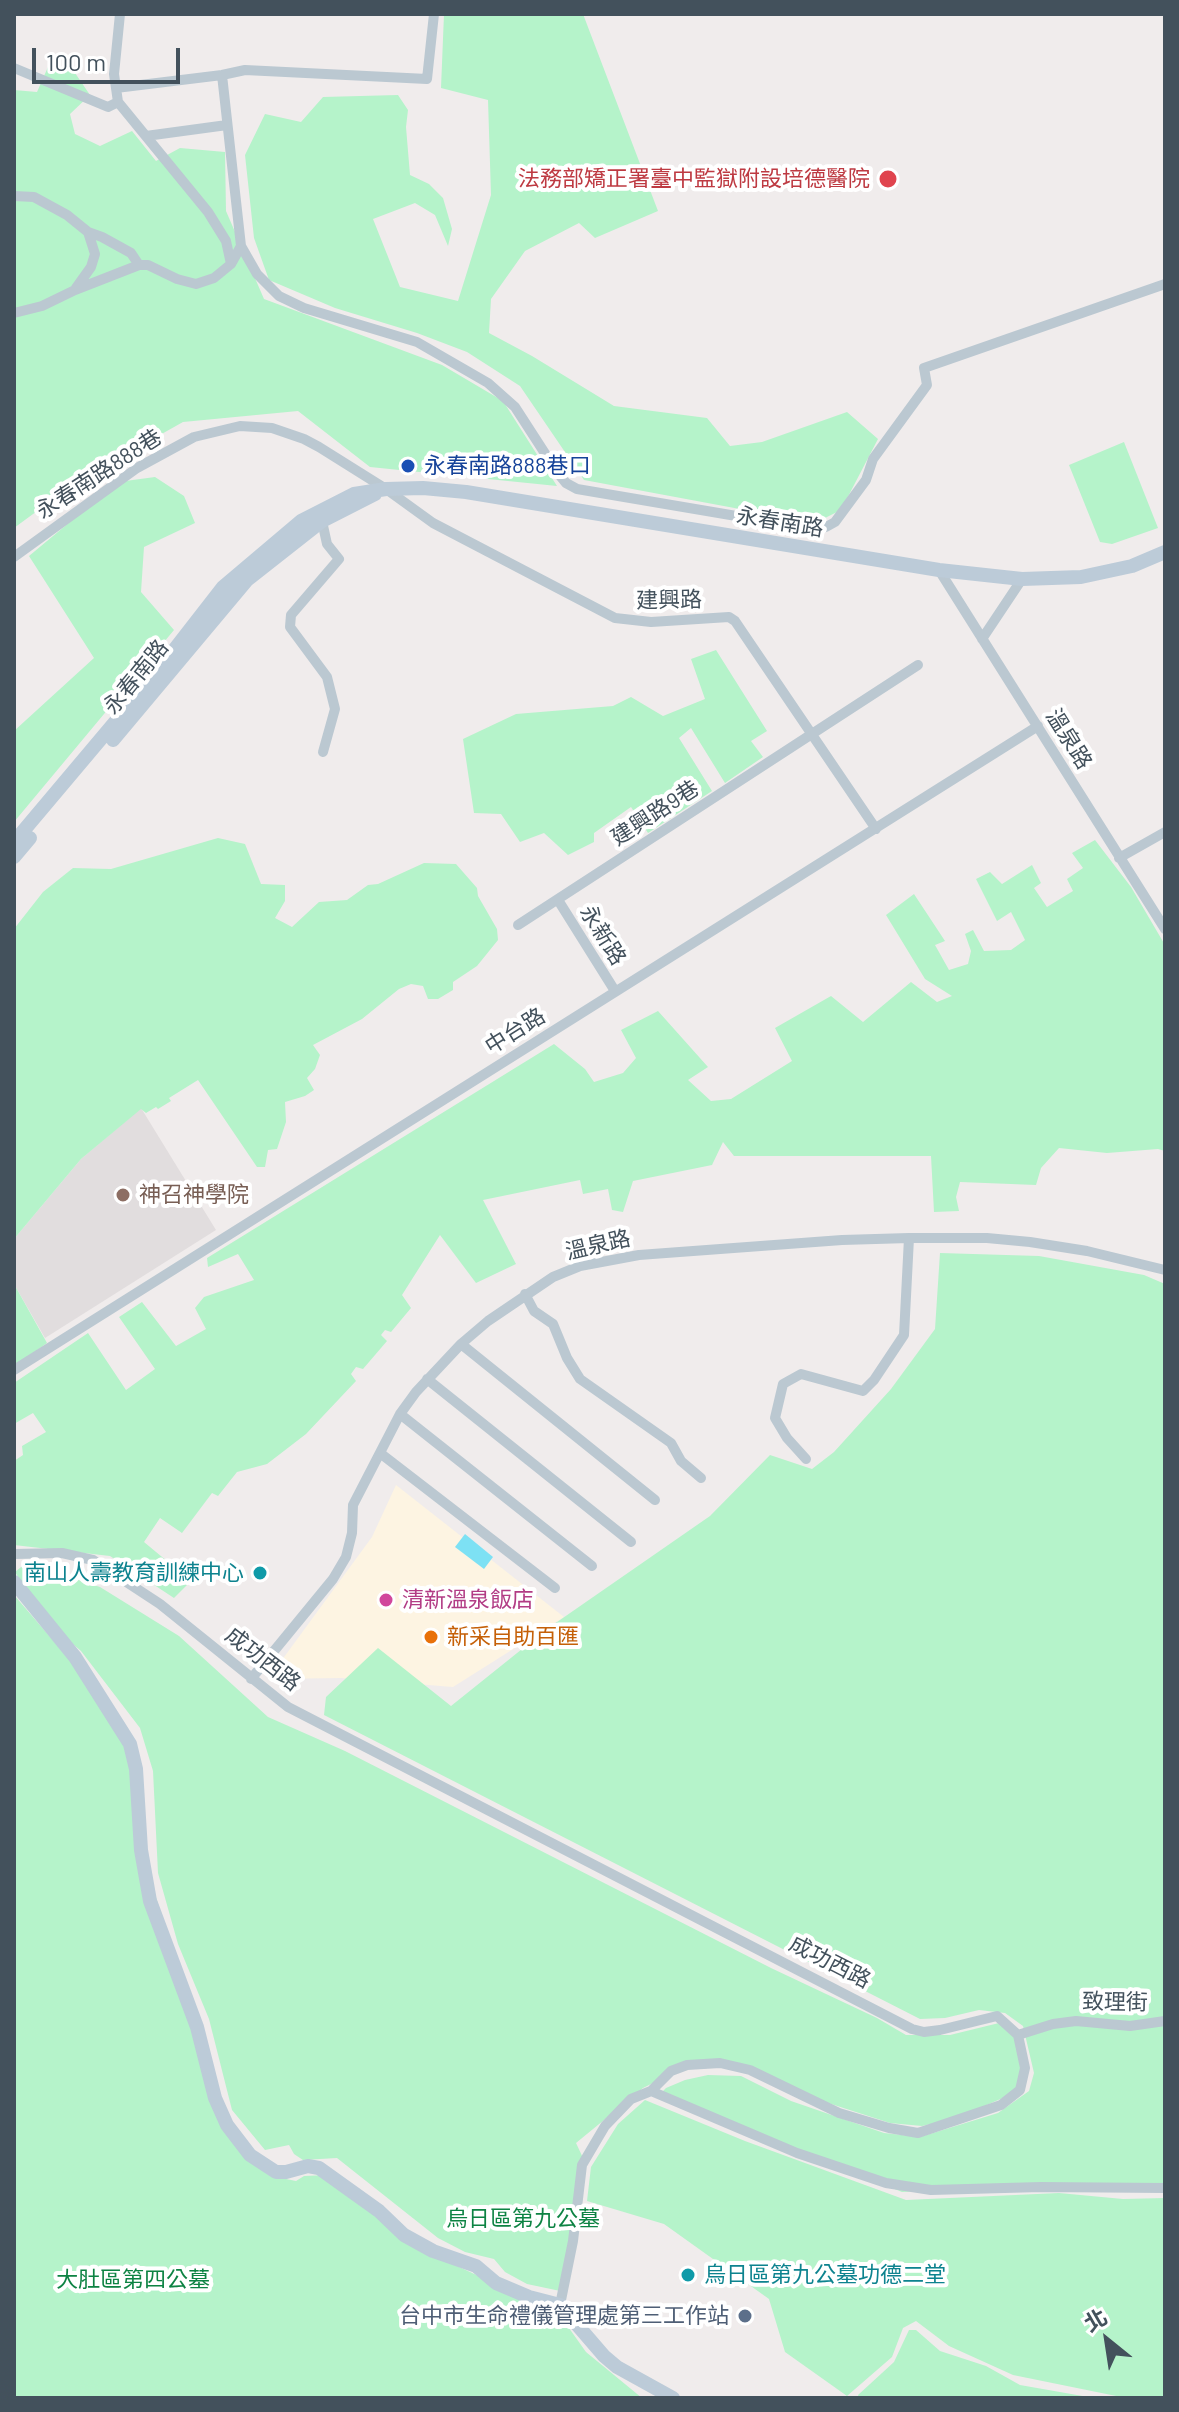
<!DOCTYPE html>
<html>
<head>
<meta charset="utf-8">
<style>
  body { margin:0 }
  #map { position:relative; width:1179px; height:2412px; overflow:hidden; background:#f0ecec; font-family:Barlow,"Noto Sans TC",sans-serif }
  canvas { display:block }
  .frame { position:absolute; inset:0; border:16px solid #43515c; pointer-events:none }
  .north { position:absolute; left:1067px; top:2300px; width:80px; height:80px; -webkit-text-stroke:6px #fff; paint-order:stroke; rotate:330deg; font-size:22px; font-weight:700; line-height:32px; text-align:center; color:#43515c }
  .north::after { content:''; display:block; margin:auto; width:28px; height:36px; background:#43515c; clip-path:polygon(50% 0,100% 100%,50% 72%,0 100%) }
  .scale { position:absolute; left:32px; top:48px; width:148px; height:36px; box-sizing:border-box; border:4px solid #43515c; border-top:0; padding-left:10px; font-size:24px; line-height:28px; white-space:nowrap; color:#43515c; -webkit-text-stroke:6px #fff; paint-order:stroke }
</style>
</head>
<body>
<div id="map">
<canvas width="1179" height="2412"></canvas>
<div class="frame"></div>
<div class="north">北</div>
<div class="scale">100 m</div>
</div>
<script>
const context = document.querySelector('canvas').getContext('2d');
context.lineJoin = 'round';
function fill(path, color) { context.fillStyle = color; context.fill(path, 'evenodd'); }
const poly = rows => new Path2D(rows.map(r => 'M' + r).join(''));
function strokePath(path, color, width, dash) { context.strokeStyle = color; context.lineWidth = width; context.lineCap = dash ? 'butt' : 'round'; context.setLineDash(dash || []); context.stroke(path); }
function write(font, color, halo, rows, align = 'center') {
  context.font = font + ' Barlow,"Noto Sans TC",sans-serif'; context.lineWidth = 8; context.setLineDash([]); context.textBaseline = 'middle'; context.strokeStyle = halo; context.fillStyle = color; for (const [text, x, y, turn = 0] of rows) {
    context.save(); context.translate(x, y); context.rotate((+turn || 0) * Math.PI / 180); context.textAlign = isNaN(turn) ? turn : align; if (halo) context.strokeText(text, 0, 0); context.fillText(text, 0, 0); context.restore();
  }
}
fill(poly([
  [396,1485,564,1617,453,1687,341,1678,268,1679,372,1537]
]), '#fdf4e2');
fill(poly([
  [141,1108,216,1230,45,1338,14,1284,14,1239,81,1159]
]), '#e1ddde');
fill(poly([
  [444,14,583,14,658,211,595,238,579,223,525,251,491,299,489,333,532,356,614,406,707,418,730,446,762,442,847,412,878,439,841,510,815,523,584,480,520,386,467,352,417,333,335,308,269,280,254,238,245,155,265,114,301,122,323,97,398,95,408,110,406,127,410,175,429,184,443,198,452,229,448,246,435,215,415,203,373,219,400,287,458,301,491,195,488,100,441,88],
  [48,67,71,67,90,95,70,114,75,134,100,146,132,131,156,161,180,148,225,152,226,211,264,299,442,365,503,401,557,486,370,467,298,411,183,422,78,481,14,528,14,90,37,92],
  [1124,442,1158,528,1112,544,1100,542,1069,465],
  [155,477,184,496,195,523,144,547,141,592,174,630,14,822,14,731,94,658,29,556,118,482],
  [716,650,767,731,751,741,763,757,725,783,691,728,679,738,712,791,648,833,631,807,594,833,594,842,568,855,544,833,520,842,501,814,474,813,463,739,516,714,613,706,631,697,663,716,705,699,691,659],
  [218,838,245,844,261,884,285,885,285,901,275,918,292,927,319,902,347,900,368,885,378,884,424,863,456,864,477,888,478,896,497,929,498,940,477,966,453,982,453,990,438,999,428,999,423,986,411,984,399,989,362,1019,313,1045,320,1055,315,1069,307,1078,314,1090,305,1096,285,1102,286,1122,277,1149,268,1150,265,1167,257,1167,198,1080,169,1098,171,1101,158,1109,156,1107,146,1113,141,1109,81,1159,14,1239,14,929,43,892,73,868,111,869],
  [1095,840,1131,887,1165,945,1165,1151,1158,1149,1107,1153,1059,1148,1041,1168,1036,1185,960,1182,956,1197,959,1211,934,1212,931,1156,734,1156,723,1142,712,1165,633,1181,623,1212,612,1210,608,1189,583,1194,580,1180,483,1200,516,1264,476,1283,440,1235,402,1295,411,1308,391,1332,385,1330,381,1335,387,1341,363,1369,356,1367,351,1374,356,1381,306,1434,267,1464,237,1472,218,1496,212,1493,182,1533,160,1518,144,1542,191,1581,174,1598,110,1556,14,1545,14,1461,23,1455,22,1446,46,1432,33,1413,14,1424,14,1383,88,1333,126,1390,155,1369,119,1317,142,1302,176,1346,206,1329,195,1308,204,1297,254,1280,238,1254,208,1267,207,1258,554,1044,585,1069,594,1082,623,1073,636,1058,621,1030,658,1011,708,1067,688,1080,711,1101,731,1099,792,1061,775,1028,831,996,863,1022,911,982,937,1002,952,996,925,979,886,915,914,894,945,941,935,945,949,970,968,964,971,951,965,934,973,930,984,951,1011,950,1025,940,1011,912,997,921,976,879,990,872,1002,884,1032,865,1041,883,1034,888,1047,907,1073,891,1067,879,1083,868,1072,853],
  [940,1253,1039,1256,1144,1275,1165,1284,1165,2188,1060,2185,902,2192,660,2094,666,2088,685,2080,708,2075,741,2076,791,2101,884,2133,920,2137,998,2113,1029,2091,1034,2073,1023,2026,1005,2013,979,2010,945,2018,920,2019,324,1715,326,1697,378,1648,451,1706,547,1629,710,1516,770,1455,812,1469,834,1452,891,1389,935,1329],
  [14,1284,47,1343,14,1367],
  [26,1563,100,1587,179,1636,268,1717,345,1751,771,1968,877,2018,906,2035,950,2035,999,2023,1012,2033,1019,2047,1022,2069,1018,2087,1005,2097,957,2118,922,2126,890,2123,828,2103,740,2063,683,2068,643,2088,576,2143,584,2160,565,2292,527,2284,505,2272,494,2259,465,2252,438,2238,337,2158,303,2160,294,2154,289,2145,265,2150,232,2110,209,2019,178,1944,158,1873,153,1771,140,1728,81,1651,45,1620,15,1572],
  [14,1595,107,1703,138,1757,149,1875,229,2130,286,2179,296,2181,304,2176,328,2175,434,2255,559,2314,586,2352,642,2398,14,2398],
  [645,2100,745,2141,906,2200,1059,2193,1123,2199,1165,2198,1165,2398,1126,2398,1013,2375,949,2346,916,2321,903,2328,892,2357,847,2396,785,2352,769,2299,664,2224,587,2201,591,2167,618,2124],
  [909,2330,916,2330,940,2351,986,2366,1020,2385,1094,2398,859,2398,858,2395,894,2362]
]), '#b5f3ca');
fill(poly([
  [465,1534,493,1557,484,1569,455,1547]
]), '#7de1f4');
strokePath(poly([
  [120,14,114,74,118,102,208,212,226,241,231,264],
  [14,68,108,107,118,102],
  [222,75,241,246,257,274,279,296,304,308,417,342,488,383,515,407,557,472,566,483,577,489,813,529,826,527,835,522,866,480,873,459,927,385,924,368,1165,284],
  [116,88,222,75,245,70,427,79,434,14],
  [146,136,227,125],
  [14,196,34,197,67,215,88,232,95,254,91,267,76,288],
  [88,232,102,237,131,253,139,265],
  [14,313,42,306,75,290,139,265,148,265,177,279,196,284,214,278,231,264,241,246],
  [322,521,327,544,339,559,291,615,290,627,327,677,335,709,323,752],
  [14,557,137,468,194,437,240,426,272,428,304,439,319,447,386,489,433,523,615,618,651,622,729,617,735,621,876,829],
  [939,570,1165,929],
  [982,639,1022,579],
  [1119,858,1165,832],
  [558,900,615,991],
  [518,925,918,665],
  [525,1294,534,1311,553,1324,567,1358,580,1379,671,1443,681,1461,701,1478],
  [461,1344,655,1500],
  [14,1370,1038,726],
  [427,1379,631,1542],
  [400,1414,592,1566],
  [380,1453,555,1588],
  [806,1459,787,1438,775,1418,783,1384,801,1374,863,1391,874,1380,904,1335,909,1238],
  [14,1554,62,1553,93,1560,160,1604,288,1707,912,2029,924,2032,940,2030,997,2016,1018,2035,1025,2068,1020,2090,1001,2105,918,2133,889,2128,839,2113,750,2070,720,2063,687,2065,671,2071,651,2091,631,2099,605,2126,582,2165,573,2241,560,2305],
  [251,1679,333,1579,346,1557,352,1533,353,1505,400,1414,416,1392,461,1344,488,1321,553,1277,580,1266,639,1255,842,1240,909,1238,987,1238,1030,1242,1087,1251,1165,1270],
  [1018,2035,1053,2024,1076,2021,1130,2026,1165,2021],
  [651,2091,797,2153,886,2183,931,2190,1041,2187,1165,2188]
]), '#bbc8d1', 10);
strokePath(poly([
  [113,740,247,580,322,521,375,494],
  [14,842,153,677,223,587,301,521,354,494,386,489,423,488,466,492,939,570,1022,579,1081,577,1132,566,1165,552],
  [14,857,30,838],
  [14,1582,75,1657,130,1744,136,1769,141,1850,150,1901,197,2027,215,2098,227,2125,250,2155,276,2172,286,2172,308,2166,319,2168,379,2211,404,2235,433,2251,476,2266,496,2283,529,2297,560,2305,604,2356,617,2367,673,2398]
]), '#bccbd8', 14);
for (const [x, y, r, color] of [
  [888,179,10,"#e0444e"],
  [408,466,8,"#1a4fb4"],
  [123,1195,8,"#8d6e63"],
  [260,1573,8,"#0f9aa8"],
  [386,1600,8,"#d1479c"],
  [431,1637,8,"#e8710a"],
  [688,2275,8,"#0f9aa8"],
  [745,2316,8,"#5c6f8a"]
]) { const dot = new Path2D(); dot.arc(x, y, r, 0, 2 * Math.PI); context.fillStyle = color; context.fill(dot); strokePath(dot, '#fff', 3); }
write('22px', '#be3a42', '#fff', [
  ["法務部矯正署臺中監獄附設培德醫院",870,179]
], 'right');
write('22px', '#164399', '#fff', [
  ["永春南路888巷口",424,466]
], 'left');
write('22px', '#43515c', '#fff', [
  ["永春南路888巷",99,474,-33],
  ["永春南路",780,522,9],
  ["建興路",669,600,-1],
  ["永春南路",136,677,-51],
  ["溫泉路",1069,739,58],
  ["建興路9巷",655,813,-33],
  ["永新路",603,935,58],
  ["中台路",515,1031,-32],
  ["溫泉路",598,1245,-13],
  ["成功西路",263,1659,38],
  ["成功西路",830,1962,27],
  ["致理街",1115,2002,1]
]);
write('22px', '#785e54', '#fff', [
  ["神召神學院",139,1195]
], 'left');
write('22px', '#0d838f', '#fff', [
  ["南山人壽教育訓練中心",244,1573],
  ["烏日區第九公墓功德二堂",704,2275,"left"]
], 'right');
write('22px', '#b23c85', '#fff', [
  ["清新溫泉飯店",402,1600]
], 'left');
write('22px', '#c56008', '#fff', [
  ["新采自助百匯",447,1637]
], 'left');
write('22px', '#0d8343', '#fff', [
  ["烏日區第九公墓",523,2219],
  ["大肚區第四公墓",133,2280]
]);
write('22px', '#4e5e75', '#fff', [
  ["台中市生命禮儀管理處第三工作站",729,2316]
], 'right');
</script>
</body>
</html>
